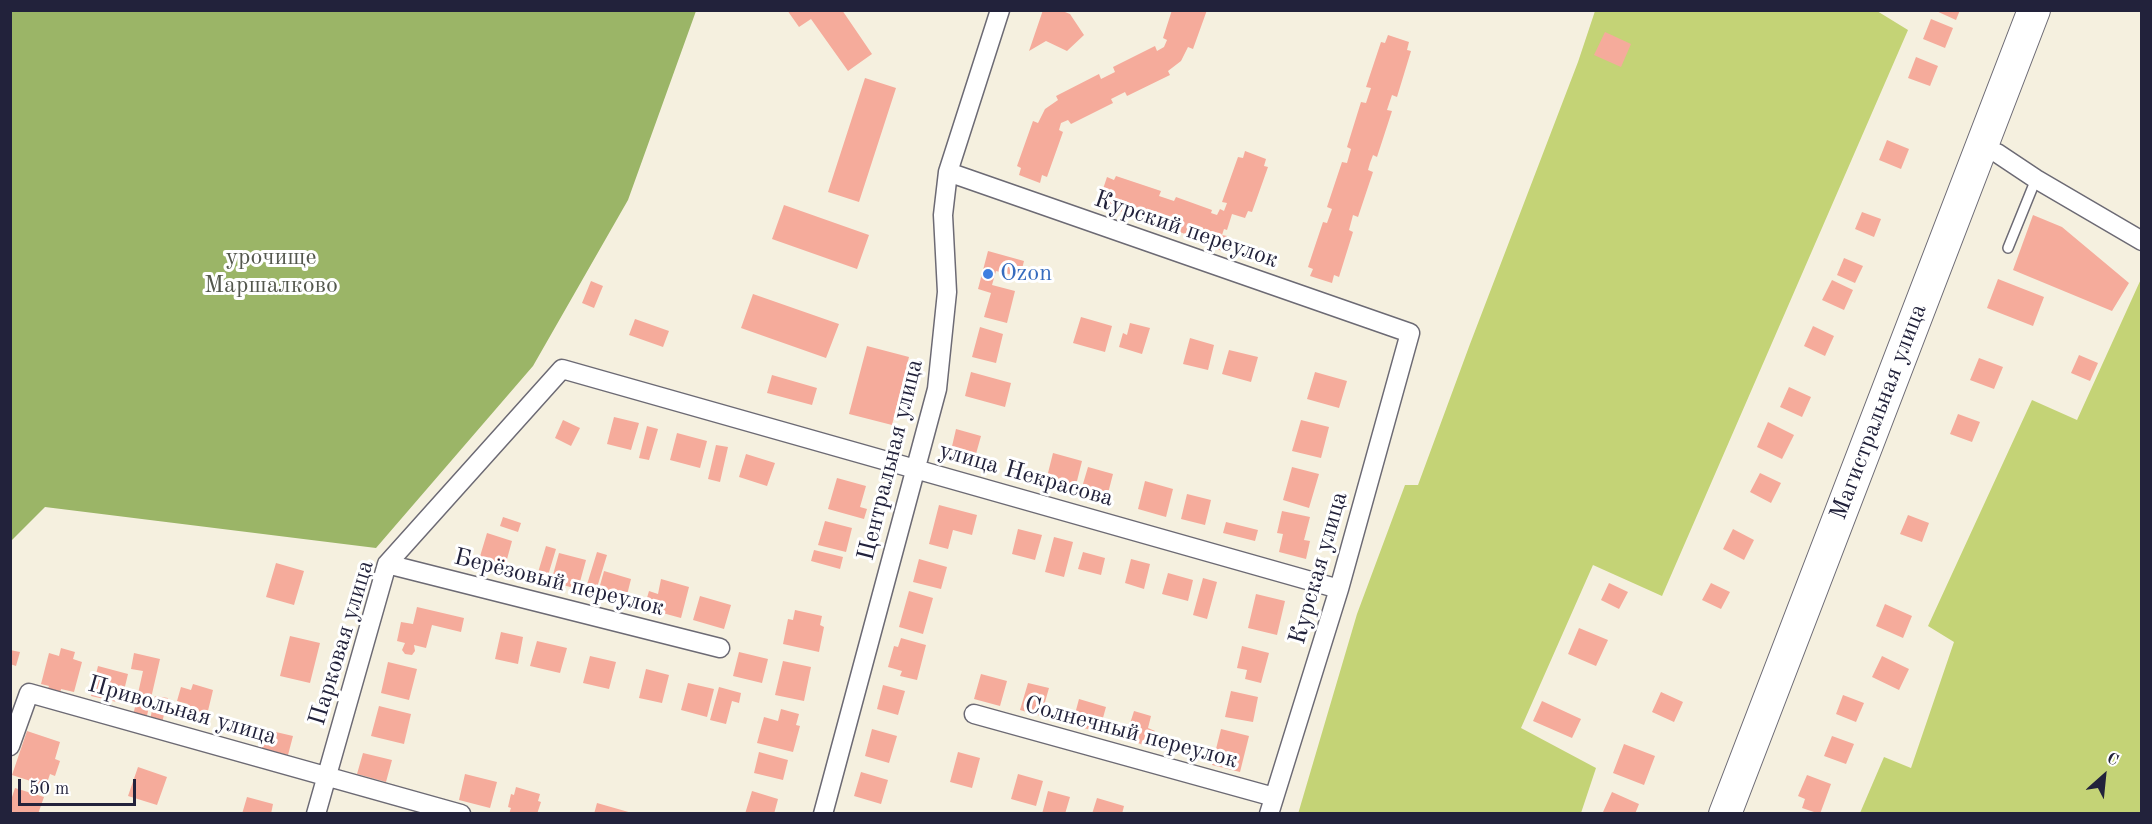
<!DOCTYPE html>
<html>
<head>
<meta charset="utf-8">
<style>
  body { margin:0 }
  #map { position:relative; width:2152px; height:824px; overflow:hidden; background:#f5f0df; font-family:"Old Standard TT",serif }
  canvas { display:block }
  .frame { position:absolute; inset:0; border:12px solid #22223b; pointer-events:none }
  .north { position:absolute; left:2074px; top:746px; width:60px; height:60px; -webkit-text-stroke:4px #fff; paint-order:stroke; rotate:27deg; font-size:16px; font-weight:700; line-height:24px; text-align:center; color:#22223b }
  .north::after { content:''; display:block; margin:auto; width:21px; height:27px; background:#22223b; clip-path:polygon(50% 0,100% 100%,50% 72%,0 100%) }
  .scale { position:absolute; left:18px; top:779px; width:118px; height:27px; box-sizing:border-box; border:3px solid #22223b; border-top:0; padding-left:8px; font-size:18px; line-height:21px; white-space:nowrap; color:#22223b; -webkit-text-stroke:4px #fff; paint-order:stroke }
</style>
</head>
<body>
<div id="map">
<canvas width="2152" height="824"></canvas>
<div class="frame"></div>
<div class="north">С</div>
<div class="scale">50 m</div>
</div>
<script>
const context = document.querySelector('canvas').getContext('2d');
context.lineJoin = 'round';
function fill(path, color) { context.fillStyle = color; context.fill(path, 'evenodd'); }
const poly = rows => new Path2D(rows.map(r => 'M' + r).join(''));
function strokePath(path, color, width, dash) { context.strokeStyle = color; context.lineWidth = width; context.lineCap = dash ? 'butt' : 'round'; context.setLineDash(dash || []); context.stroke(path); }
function write(font, color, halo, rows, align = 'center') {
  context.font = font + ' "Old Standard TT",serif'; context.lineWidth = 6; context.setLineDash([]); context.textBaseline = 'middle'; context.strokeStyle = halo; context.fillStyle = color; for (const [text, x, y, turn = 0] of rows) {
    context.save(); context.translate(x, y); context.rotate((+turn || 0) * Math.PI / 180); context.textAlign = isNaN(turn) ? turn : align; if (halo) context.strokeText(text, 0, 0); context.fillText(text, 0, 0); context.restore();
  }
}
fill(poly([
  [1595,11,1877,11,1908,30,1662,596,1593,565,1521,728,1596,768,1581,813,1298,814,1357,614,1405,485,1418,485,1470,344,1578,62],
  [2141,279,2141,813,1860,813,1884,757,1911,768,1954,642,1928,626,2032,400,2077,420]
]), '#c4d376');
fill(poly([
  [11,10,695,10,696,11,628,200,533,366,376,548,45,507,11,541]
]), '#9bb567');
fill(poly([
  [787,10,842,10,872,54,848,71,811,19,799,27],
  [1043,10,1060,10,1070,14,1084,35,1067,51,1046,41,1029,51],
  [1172,10,1207,10,1193,49,1188,47,1181,61,1168,71,1170,75,1127,96,1125,92,1111,99,1113,103,1071,124,1068,120,1061,123,1059,130,1063,132,1047,177,1042,175,1040,183,1019,175,1021,168,1017,166,1033,121,1038,123,1045,109,1058,100,1056,96,1099,74,1101,79,1115,72,1113,67,1155,46,1157,51,1164,47,1167,40,1163,38],
  [1934,10,1960,10,1956,20],
  [1931,19,1953,28,1945,48,1923,39],
  [1605,32,1631,44,1621,67,1594,55],
  [1388,35,1409,42,1407,50,1411,51,1397,97,1392,95,1387,110,1392,111,1377,157,1373,155,1370,163,1368,170,1373,172,1358,217,1353,215,1349,230,1353,232,1339,277,1334,275,1332,283,1310,276,1313,269,1308,267,1323,222,1327,223,1332,209,1327,207,1342,162,1347,163,1351,149,1347,147,1361,102,1366,103,1371,88,1366,87,1381,42,1385,43],
  [1916,57,1938,66,1930,86,1908,78],
  [865,78,896,88,859,202,828,192],
  [1887,140,1909,149,1901,169,1879,160],
  [1245,151,1266,159,1264,166,1268,167,1252,212,1248,211,1245,218,1232,214,1227,230,1224,229,1222,235,1227,236,1222,251,1207,245,1208,242,1165,227,1166,222,1152,217,1150,222,1105,206,1107,201,1100,198,1107,177,1114,180,1116,176,1161,191,1159,196,1174,201,1176,197,1212,210,1211,213,1217,215,1220,209,1224,211,1227,203,1222,202,1238,157,1243,158],
  [784,205,869,235,857,269,772,239],
  [1862,212,1881,219,1874,237,1855,229],
  [2033,215,2062,227,2129,283,2112,311,2013,270],
  [988,251,1024,261,1020,277,996,271,992,285,1015,291,1007,323,984,317,991,293,978,289],
  [1844,258,1863,266,1855,283,1837,275],
  [1998,279,2044,297,2033,326,1987,308],
  [1832,280,1853,290,1844,310,1822,300],
  [591,281,603,286,594,308,582,303],
  [753,294,839,324,826,358,741,328],
  [1081,317,1112,326,1105,352,1073,343],
  [635,319,669,331,663,347,629,335],
  [1130,323,1150,328,1142,354,1119,347,1123,333,1127,335],
  [1813,326,1834,336,1825,356,1804,346],
  [980,327,1003,334,996,363,972,357],
  [1190,338,1214,345,1208,370,1183,364],
  [867,346,909,357,892,425,849,414],
  [1229,350,1258,357,1251,382,1222,374],
  [2079,355,2098,363,2090,381,2071,373],
  [1979,358,2003,367,1994,389,1970,380],
  [971,372,1011,383,1005,407,965,396],
  [1315,372,1347,381,1339,408,1307,399],
  [772,375,817,388,812,405,767,393],
  [1789,387,1811,397,1802,417,1780,407],
  [1958,414,1980,422,1972,442,1950,434],
  [614,417,639,423,631,450,607,444],
  [563,420,580,428,571,446,555,438],
  [1301,420,1329,427,1321,458,1292,451],
  [1768,422,1794,435,1782,459,1757,447],
  [647,426,658,429,649,460,639,458],
  [956,429,981,436,974,461,950,455],
  [677,433,707,441,700,468,670,460],
  [716,445,728,447,720,482,708,479],
  [1053,453,1082,461,1076,485,1047,477],
  [746,454,775,463,767,486,739,477],
  [1088,467,1113,474,1106,501,1080,494],
  [1292,467,1319,474,1309,508,1283,500],
  [1760,473,1781,483,1771,503,1750,492],
  [837,478,866,486,860,507,867,509,864,519,828,509],
  [1145,481,1173,489,1166,517,1138,509],
  [1187,494,1211,500,1205,525,1181,519],
  [939,505,977,515,972,535,953,530,948,549,929,544],
  [1282,511,1310,517,1304,540,1310,541,1306,559,1279,552,1283,534,1277,533],
  [1908,515,1929,523,1922,542,1900,534],
  [503,517,521,523,518,532,500,526],
  [825,521,852,528,846,552,818,545],
  [1226,522,1258,530,1255,541,1223,533],
  [1018,529,1042,535,1035,560,1012,554],
  [1733,529,1754,540,1744,560,1723,549],
  [487,533,512,541,504,570,478,563],
  [1054,537,1073,542,1064,577,1045,572],
  [546,546,556,549,546,582,536,579],
  [814,550,843,557,840,569,811,561],
  [597,552,607,555,595,594,585,591],
  [1083,552,1105,558,1101,575,1078,569],
  [559,553,586,560,578,589,551,582],
  [919,559,947,567,941,589,913,582],
  [1131,559,1150,564,1144,589,1125,583],
  [276,563,304,571,294,605,266,597],
  [604,571,631,579,625,603,597,596],
  [1168,573,1193,580,1188,601,1162,594],
  [1203,578,1217,582,1207,619,1193,615],
  [661,579,689,587,681,618,644,608,649,591,658,594],
  [1609,583,1628,592,1619,609,1601,600],
  [1711,583,1730,592,1721,609,1702,600],
  [909,591,933,598,923,634,899,627],
  [1256,594,1285,601,1277,635,1248,628],
  [700,596,731,605,724,629,693,620],
  [1885,604,1912,616,1903,638,1876,626],
  [417,607,464,618,461,632,432,625,426,648,414,645,415,651,412,655,405,654,402,650,405,643,397,641,401,622,413,624],
  [795,610,822,616,820,625,824,627,819,652,783,644,788,619,793,620],
  [1579,628,1608,640,1596,666,1568,654],
  [501,632,523,637,518,664,495,659],
  [290,636,320,643,310,683,280,676],
  [901,638,926,645,917,680,900,676,902,671,888,667,894,646,898,647],
  [537,641,567,648,560,673,530,666],
  [1242,646,1269,653,1261,683,1245,679,1247,670,1237,668],
  [61,648,75,652,73,659,82,662,74,692,61,689,60,694,47,691,49,686,41,684,49,653,59,656],
  [10,650,20,652,16,666,10,664],
  [739,652,768,659,762,683,733,676],
  [134,653,160,659,146,720,133,716,143,671,131,669],
  [590,656,616,662,609,689,583,683],
  [1882,656,1909,669,1899,690,1872,677],
  [783,661,811,667,804,701,775,695],
  [388,662,417,669,409,700,381,693],
  [98,666,128,674,121,703,91,696],
  [646,669,669,675,662,703,639,698],
  [981,674,1007,681,1000,706,974,699],
  [688,683,714,689,707,717,681,710],
  [1028,683,1049,688,1041,716,1020,710],
  [193,684,213,690,207,715,186,709,188,704,177,701,181,687,191,690],
  [883,685,905,691,898,715,877,709],
  [719,687,741,693,739,703,732,701,726,724,710,720],
  [1231,691,1258,697,1253,722,1225,717],
  [1661,692,1683,702,1674,722,1652,712],
  [1843,695,1864,703,1856,722,1836,714],
  [155,696,168,698,162,723,150,720],
  [1079,699,1106,707,1099,732,1072,725],
  [1542,701,1581,719,1572,738,1533,721],
  [379,706,411,714,404,744,371,736],
  [781,709,799,714,796,725,800,726,793,752,757,743,764,717,778,721],
  [1134,711,1151,716,1148,728,1155,731,1150,747,1125,739],
  [263,729,293,736,288,755,259,748],
  [872,729,897,736,889,763,865,756],
  [1221,729,1249,736,1240,772,1212,765],
  [27,731,60,742,55,759,60,761,55,776,50,774,46,786,12,775],
  [1832,736,1854,744,1846,764,1824,756],
  [1624,744,1655,756,1644,785,1613,773],
  [759,752,788,760,783,780,754,773],
  [958,752,980,758,972,788,950,782],
  [363,753,392,760,386,782,357,774],
  [138,767,167,777,157,805,128,796],
  [861,772,888,780,881,804,854,796],
  [465,774,497,782,490,808,459,800],
  [1018,774,1043,781,1036,806,1011,799],
  [1807,775,1831,784,1820,814,1802,808,1805,799,1798,796],
  [516,787,540,794,538,801,541,802,537,814,509,814,511,808,508,807,511,794,514,795],
  [15,788,44,797,38,814,18,814,10,811,10,803],
  [752,791,778,799,774,814,745,814],
  [1048,791,1070,797,1065,814,1042,814],
  [1612,792,1639,804,1635,814,1603,812],
  [247,797,273,804,271,814,242,814],
  [1097,798,1124,806,1122,814,1092,814],
  [597,803,632,813,632,814,594,814]
]), '#f5ab9b');
const lane = poly([
  [2008,248,2036,179]
]);
const street = poly([
  [1997,153,2036,179,2142,241],
  [948,172,1410,333,1339,589,1269,814],
  [387,564,720,648],
  [974,714,1274,797],
  [10,746,29,693,461,814],
  [316,814,387,564,562,369,1339,589],
  [823,814,937,389,947,292,943,215,948,172,1000,10]
]);
const highway = poly([
  [1725,814,2034,10]
]);
strokePath(lane, '#6c6a74', 12);
strokePath(street, '#6c6a74', 21);
strokePath(highway, '#6c6a74', 34);
strokePath(lane, '#fff', 9);
strokePath(street, '#fff', 18);
strokePath(highway, '#fff', 32);
for (const [x, y, r, color] of [
  [988,274,6,"#3f7fe0"]
]) { const dot = new Path2D(); dot.arc(x, y, r, 0, 2 * Math.PI); context.fillStyle = color; context.fill(dot); strokePath(dot, '#fff', 2); }
write('24px', '#22223b', '#fff', [
  ["Курский переулок",1186,230,19],
  ["Магистральная улица",1879,412,-69],
  ["Центральная улица",891,460,-76],
  ["улица Некрасова",1026,475,16],
  ["Курская улица",1319,568,-74],
  ["Берёзовый переулок",559,583,14],
  ["Парковая улица",342,643,-73],
  ["Привольная улица",182,711,16],
  ["Солнечный переулок",1131,733,15]
]);
write('24px', '#53574d', '#fff', [
  ["урочище",271,258],
  ["Маршалково",271,286]
]);
write('24px', '#366cbe', '#fff', [
  ["Ozon",1000,274]
], 'left');
</script>
</body>
</html>
